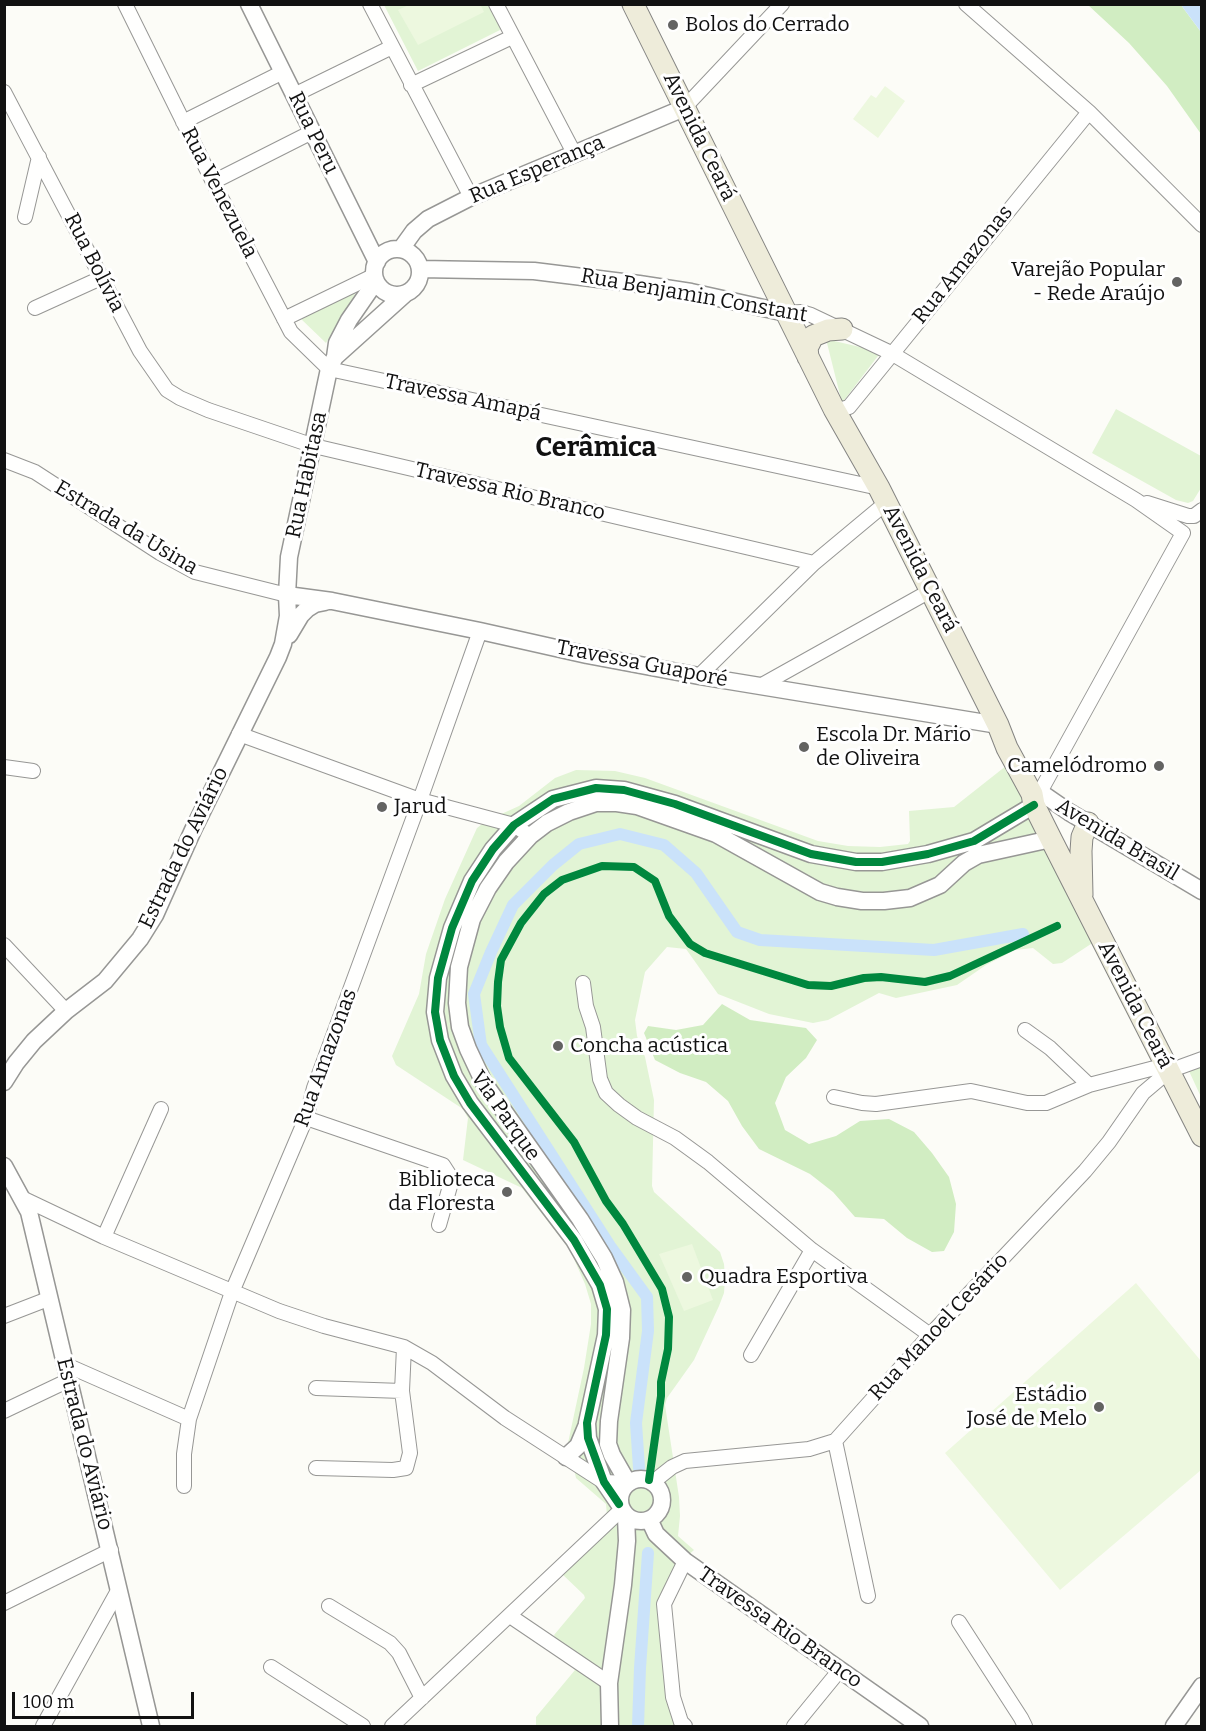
<!DOCTYPE html>
<html>
<head>
<meta charset="utf-8">
<style>
  body { margin:0 }
  #map { position:relative; width:1206px; height:1731px; overflow:hidden; background:#fcfcf7; font-family:Bitter,serif }
  canvas { display:block }
  .frame { position:absolute; inset:0; border:6px solid #111; pointer-events:none }
  .scale { position:absolute; left:12px; top:1692px; width:182px; height:27px; box-sizing:border-box; border:3px solid #111; border-top:0; padding-left:8px; font-size:18px; line-height:21px; white-space:nowrap; color:#111; -webkit-text-stroke:4px #fff; paint-order:stroke }
</style>
</head>
<body>
<div id="map">
<canvas width="1206" height="1731"></canvas>
<div class="frame"></div>
<div class="scale">100 m</div>
</div>
<script>
const context = document.querySelector('canvas').getContext('2d');
context.lineJoin = 'round';
function fill(path, color) { context.fillStyle = color; context.fill(path, 'evenodd'); }
const poly = rows => new Path2D(rows.map(r => 'M' + r).join(''));
function strokePath(path, color, width, dash) { context.strokeStyle = color; context.lineWidth = width; context.lineCap = dash ? 'butt' : 'round'; context.setLineDash(dash || []); context.stroke(path); }
function write(font, color, halo, rows, align = 'center') {
  context.font = font + ' Bitter,serif'; context.lineWidth = 6; context.setLineDash([]); context.textBaseline = 'middle'; context.strokeStyle = halo; context.fillStyle = color; for (const [text, x, y, turn = 0] of rows) {
    context.save(); context.translate(x, y); context.rotate((+turn || 0) * Math.PI / 180); context.textAlign = isNaN(turn) ? turn : align; if (halo) context.strokeText(text, 0, 0); context.fillText(text, 0, 0); context.restore();
  }
}
fill(poly([
  [384,5,492,5,504,28,418,71],
  [361,284,326,343,300,318],
  [826,339,881,352,842,403],
  [1116,409,1201,456,1201,488,1193,501,1188,503,1176,500,1092,453],
  [1011,762,1094,942,1062,963,1053,964,1033,948,1015,950,986,965,957,985,896,998,879,993,828,1020,813,1023,769,1014,718,994,686,949,667,947,645,972,635,1020,637,1036,645,1057,654,1100,652,1186,654,1192,720,1252,724,1264,725,1279,724,1293,719,1306,694,1360,667,1398,665,1405,679,1497,680,1516,678,1536,694,1550,678,1564,663,1645,665,1695,672,1718,678,1726,536,1726,536,1717,575,1670,568,1663,554,1635,585,1598,584,1595,561,1573,608,1528,606,1504,576,1478,568,1443,584,1368,591,1324,591,1304,585,1284,570,1250,522,1188,463,1160,468,1118,463,1109,396,1065,392,1056,419,994,426,954,445,899,477,828,486,821,519,806,555,778,576,770,615,771,645,778,818,841,848,846,880,847,908,844,910,841,909,811,954,807],
  [1201,1067,1201,1097,1189,1071]
]), '#e2f4d5');
fill(poly([
  [1088,5,1181,5,1201,32,1201,134,1167,86,1129,43],
  [722,1004,750,1020,806,1028,817,1040,806,1058,786,1077,775,1103,785,1130,809,1144,836,1136,860,1121,889,1119,914,1132,932,1153,949,1177,956,1204,954,1232,944,1251,932,1252,907,1238,884,1219,855,1217,833,1192,810,1174,759,1149,742,1126,728,1101,706,1082,680,1073,655,1060,644,1033,648,1026,676,1030,703,1025]
]), '#d1edc2');
fill(poly([
  [480,4,484,12,418,45,398,10,409,5],
  [885,86,905,101,878,138,853,119,871,95,876,98],
  [692,1244,713,1300,684,1311,659,1254],
  [1136,1283,1201,1361,1201,1470,1060,1590,945,1453]
]), '#edf8df');
fill(poly([
  [1181,5,1201,5,1201,32]
]), '#cae2fa');
strokePath(poly([
  [639,1468,636,1423,648,1331,647,1297,610,1246,481,1045,474,994,491,952,513,905,553,865,579,844,620,834,664,845,696,873,737,932,760,940,934,950,1023,934],
  [638,1726,640,1668,648,1553]
]), '#cae2fa', 12);
const minor = poly([
  [125,4,213,182,291,332,329,369,879,488],
  [370,4,471,197],
  [496,4,574,153],
  [966,4,1089,112,1202,225],
  [411,85,512,37],
  [4,92,140,351,167,390,180,398,208,410,314,446,814,563],
  [294,95,392,47],
  [684,108,782,4],
  [183,122,283,72],
  [213,182,312,132],
  [25,217,39,157],
  [35,308,101,278],
  [786,313,801,312,811,315,891,353,1136,500,1183,533,1040,792],
  [284,319,375,275],
  [834,409,842,409,849,407,1089,112],
  [4,460,35,472,160,553,195,572,287,595],
  [1147,503,1188,516,1194,516,1202,510],
  [699,676,814,563,886,503],
  [760,686,930,591],
  [239,734,420,800,514,825,530,836],
  [4,767,33,771],
  [4,945,66,1011],
  [583,983,586,1006,593,1027,600,1079,606,1093,619,1105,637,1118,675,1138,708,1162,812,1250,930,1335],
  [1025,1030,1050,1048,1089,1085],
  [834,1097,862,1103,876,1104,971,1091,1027,1103,1046,1103,1089,1085,1166,1065],
  [306,1118,443,1165,452,1179,439,1225],
  [22,1198,104,1237,279,1311,324,1326,404,1347,432,1363,505,1418,604,1482,628,1483],
  [104,1237,161,1109],
  [4,1316,48,1299],
  [751,1355,812,1250],
  [64,1364,189,1419],
  [316,1388,402,1391],
  [4,1411,67,1381],
  [835,1441,868,1596],
  [316,1468,393,1470,406,1468,410,1453,402,1391,404,1347],
  [653,1482,672,1467,685,1461,809,1449,835,1441,930,1335,1085,1171,1109,1142,1143,1093,1169,1071,1202,1059],
  [184,1486,184,1454,189,1419,232,1292,306,1118,314,1088,420,800,480,631],
  [4,1603,111,1550],
  [329,1606,390,1643,399,1653,422,1698],
  [510,1616,609,1683],
  [959,1622,1021,1718,1025,1726],
  [271,1667,363,1726],
  [43,1726,119,1589],
  [392,1726,621,1510],
  [685,1726,681,1722,673,1697,664,1604,685,1561],
  [794,1726,839,1671]
]);
const tertiary = poly([
  [249,4,377,262],
  [401,249,414,231,428,219,471,197,684,108],
  '374 272a23 23 0 1 1 46 0a23 23 0 1 1-46 0Z',
  [420,269,534,271,639,284,691,292,786,313],
  [335,357,405,294],
  [287,595,332,601,480,631,587,655,699,676,998,725],
  [289,635,301,615,307,609,315,604,325,602],
  [1032,794,1040,792,1069,812,1202,891],
  [4,1082,16,1063,34,1041,66,1011,105,981,140,939,155,915,193,830,278,657,283,644,288,616,287,595,289,557,329,369,335,357,337,343,349,320,376,281],
  [4,1166,29,1212,151,1726],
  [566,1457,578,1446,586,1427],
  '620 1500a21 21 0 1 1 42 0a21 21 0 1 1-42 0Z',
  [628,1483,612,1455,608,1444,609,1421,621,1338,622,1310,615,1282,604,1258,580,1219,484,1083,468,1049,460,1027,457,1003,459,967,472,919,488,888,506,862,530,836,547,823,569,812,596,803,617,803,637,806,716,834,820,892,837,897,862,901,884,901,910,898,940,885,964,863,978,855,1051,839],
  [619,1504,604,1482,588,1438,587,1423,606,1335,607,1309,600,1285,574,1240,470,1103,454,1076,440,1040,435,1012,438,978,452,928,472,881,493,849,514,825,553,799,596,788,624,790,675,804,811,854,856,862,882,862,928,854,974,841,1034,805],
  [650,1521,656,1534,685,1561,920,1726],
  [610,1726,609,1683,623,1585,627,1541,626,1517],
  [1174,1726,1202,1686]
]);
const primary = poly([
  [633,4,834,409,879,488,998,725,1007,748,1032,794,1034,805,1051,839,1202,1136],
  [808,357,807,348,813,336,828,330,842,329],
  [1082,895,1081,851,1082,837,1088,823]
]);
strokePath(minor, '#979795', 16);
strokePath(tertiary, '#979795', 19);
strokePath(primary, '#848482', 23);
strokePath(minor, '#fffffe', 14);
strokePath(tertiary, '#fffffe', 16);
strokePath(primary, '#eeecda', 21);
strokePath(poly([
  [649,1480,661,1396,661,1382,668,1349,669,1317,662,1289,623,1224,606,1201,574,1142,509,1058,500,1027,497,1006,498,982,501,960,521,923,544,894,562,880,602,866,634,867,655,881,669,916,690,944,705,953,808,985,831,986,864,978,881,977,925,982,950,976,1057,926],
  [619,1504,604,1482,588,1438,587,1423,606,1335,607,1309,600,1285,574,1240,470,1103,454,1076,440,1040,435,1012,438,978,452,928,472,881,493,849,514,825,553,799,596,788,624,790,675,804,811,854,856,862,882,862,928,854,974,841,1034,805]
]), '#00873e', 8);
for (const [x, y, r, color] of [
  [673,25,6,"#636362"],
  [1177,282,6,"#636362"],
  [804,747,6,"#636362"],
  [1159,766,6,"#636362"],
  [382,807,6,"#636362"],
  [558,1046,6,"#636362"],
  [507,1192,6,"#636362"],
  [687,1277,6,"#636362"],
  [1099,1407,6,"#636362"]
]) { const dot = new Path2D(); dot.arc(x, y, r, 0, 2 * Math.PI); context.fillStyle = color; context.fill(dot); strokePath(dot, '#fff', 2); }
write('21px', '#111', '#fff', [
  ["Bolos do Cerrado",685,25],
  ["Varejão Popular",1165,270,"right"],
  ["- Rede Araújo",1165,294,"right"],
  ["Escola Dr. Mário",816,735],
  ["de Oliveira",816,759],
  ["Camelódromo",1147,766,"right"],
  ["Jarud",394,807],
  ["Concha acústica",570,1046],
  ["Biblioteca",495,1180,"right"],
  ["da Floresta",495,1204,"right"],
  ["Quadra Esportiva",699,1277],
  ["Estádio",1087,1395,"right"],
  ["José de Melo",1087,1419,"right"]
], 'left');
write('21px', '#111', '#fff', [
  ["Rua Peru",313,133,64],
  ["Avenida Ceará",699,137,64],
  ["Rua Esperança",537,170,-23],
  ["Rua Venezuela",219,193,63],
  ["Rua Bolívia",94,263,63],
  ["Rua Amazonas",963,265,-51],
  ["Rua Benjamin Constant",694,296,10],
  ["Travessa Amapá",463,398,12],
  ["Rua Habitasa",307,475,-78],
  ["Travessa Rio Branco",510,492,13],
  ["Estrada da Usina",126,528,31],
  ["Avenida Ceará",920,569,63],
  ["Travessa Guaporé",642,664,11],
  ["Avenida Brasil",1117,840,31],
  ["Estrada do Aviário",184,848,-64],
  ["Avenida Ceará",1135,1005,63],
  ["Rua Amazonas",326,1058,-70],
  ["Via Parque",505,1116,55],
  ["Rua Manoel Cesário",939,1327,-47],
  ["Estrada do Aviário",84,1444,76],
  ["Travessa Rio Branco",780,1628,35]
]);
write('bold 27px', '#111', '#fff', [
  ["Cerâmica",596,448]
]);
</script>
</body>
</html>
